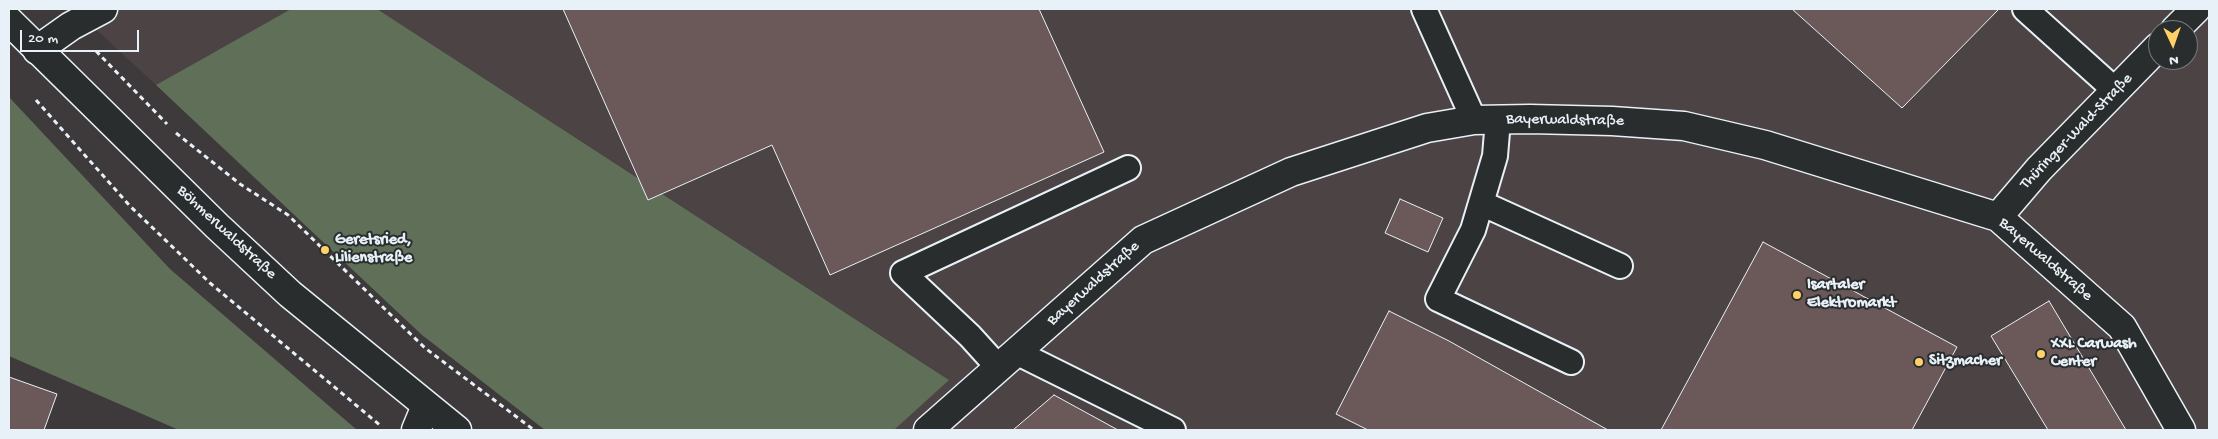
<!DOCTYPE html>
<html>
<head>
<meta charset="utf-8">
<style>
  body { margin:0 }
  #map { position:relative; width:2218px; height:439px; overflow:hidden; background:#3e3a3b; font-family:"Gochi Hand",sans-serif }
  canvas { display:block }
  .frame { position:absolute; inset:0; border:10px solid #e8f1f8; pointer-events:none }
  .north { position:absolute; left:2148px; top:20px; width:50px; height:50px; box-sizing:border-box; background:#2a2d2e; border:1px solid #767b7f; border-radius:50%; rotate:177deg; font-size:14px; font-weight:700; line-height:20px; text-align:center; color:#e8f1f8 }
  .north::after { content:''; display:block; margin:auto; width:18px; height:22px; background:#ffd166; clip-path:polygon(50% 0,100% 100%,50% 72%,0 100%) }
  .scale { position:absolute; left:20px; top:30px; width:119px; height:22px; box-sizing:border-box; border:2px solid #e8f1f8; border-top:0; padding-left:6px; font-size:15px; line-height:18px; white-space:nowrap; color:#e8f1f8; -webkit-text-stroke:4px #2a2d2e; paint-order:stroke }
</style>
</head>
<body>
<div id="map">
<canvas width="2218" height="439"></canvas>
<div class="frame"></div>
<div class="north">N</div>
<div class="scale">20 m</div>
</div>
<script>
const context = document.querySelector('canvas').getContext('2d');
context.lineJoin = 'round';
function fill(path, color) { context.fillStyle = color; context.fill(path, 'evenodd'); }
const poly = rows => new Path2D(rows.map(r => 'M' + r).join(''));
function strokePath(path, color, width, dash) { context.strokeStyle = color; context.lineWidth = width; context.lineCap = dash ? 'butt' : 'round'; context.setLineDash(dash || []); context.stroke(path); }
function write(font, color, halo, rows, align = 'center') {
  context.font = font + ' "Gochi Hand",sans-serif'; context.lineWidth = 4; context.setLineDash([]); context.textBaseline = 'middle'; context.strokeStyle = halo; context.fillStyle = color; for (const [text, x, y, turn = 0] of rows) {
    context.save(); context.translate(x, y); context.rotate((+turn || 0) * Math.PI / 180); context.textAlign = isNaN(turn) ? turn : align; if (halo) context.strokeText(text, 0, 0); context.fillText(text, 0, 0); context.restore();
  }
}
fill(poly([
  [74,9,291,9,156,85],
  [377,9,2209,9,2209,430,894,430,948,379],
  [2158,30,2188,30,2188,60,2158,60]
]), '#4c4344');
fill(poly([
  [291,9,377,9,949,380,894,430,545,430,422,335,156,85],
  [9,97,170,269,357,430,179,430,9,356]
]), '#607058');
const building = poly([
  [563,9,1039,9,1104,152,830,275,772,145,648,200,563,9],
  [1792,9,1999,9,1902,108,1792,9],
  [1400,199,1443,218,1428,252,1385,233,1400,199],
  [1763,242,1957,347,1912,430,1661,430,1763,242],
  [2049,301,2126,430,2048,430,1991,336,2049,301],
  [1389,311,1449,341,1608,430,1368,430,1336,414,1389,311],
  [9,377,57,394,44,430,9,430,9,377],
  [1054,395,1118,430,1013,430,1054,395]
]);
fill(building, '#6b5858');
strokePath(building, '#e8f1f8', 1);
const lane = poly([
  [1424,9,1474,120],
  [2025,9,2116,91],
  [1498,120,1495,156,1473,230,1438,299,1571,362],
  [1481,203,1620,266],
  [1018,353,1173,430],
  [999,368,970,336,903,273,1128,168]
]);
const street = poly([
  [2175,30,2196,9],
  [37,50,71,26,103,9],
  [1998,217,2039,169,2158,47],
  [416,430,426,406],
  [928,430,1143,240,1291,172,1427,128,1474,120,1530,119,1612,121,1684,126,1765,145,1998,217,2122,327,2181,430]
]);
const secondary = poly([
  [9,21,217,226,290,294,457,430]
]);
strokePath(lane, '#e8f1f8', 28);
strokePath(street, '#e8f1f8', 31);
strokePath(secondary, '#e8f1f8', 31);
strokePath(poly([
  [96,51,167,124],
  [36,100,129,205,210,283,381,426],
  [176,133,240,184,288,215,425,348,534,430]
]), '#e8f1f8', 3, [5, 4]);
strokePath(lane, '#2a2d2e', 24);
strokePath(street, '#2a2d2e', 28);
strokePath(secondary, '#2a2d2e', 28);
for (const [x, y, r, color] of [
  [325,250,5,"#ffd166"],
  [1797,295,5,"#ffd166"],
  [2041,354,5,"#ffd166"],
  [1919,362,5,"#ffd166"]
]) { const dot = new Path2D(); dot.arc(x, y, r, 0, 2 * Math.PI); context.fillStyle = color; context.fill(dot); strokePath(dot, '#2a2d2e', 2); }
write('16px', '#e8f1f8', '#2a2d2e', [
  ["Bayerwaldstraße",1565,121,1],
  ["Thüringer-Wald-Straße",2077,132,-46],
  ["Böhmerwaldstraße",226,233,43],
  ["Bayerwaldstraße",2045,260,41],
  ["Bayerwaldstraße",1094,284,-42]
]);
write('bold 16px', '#e8f1f8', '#2a2d2e', [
  ["Geretsried,",335,241],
  ["Lilienstraße",335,259],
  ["Isartaler",1807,286],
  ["Elektromarkt",1807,304],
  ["XXL Carwash",2051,345],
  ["Center",2051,363],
  ["Sitzmacher",1929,362]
], 'left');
</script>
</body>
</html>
